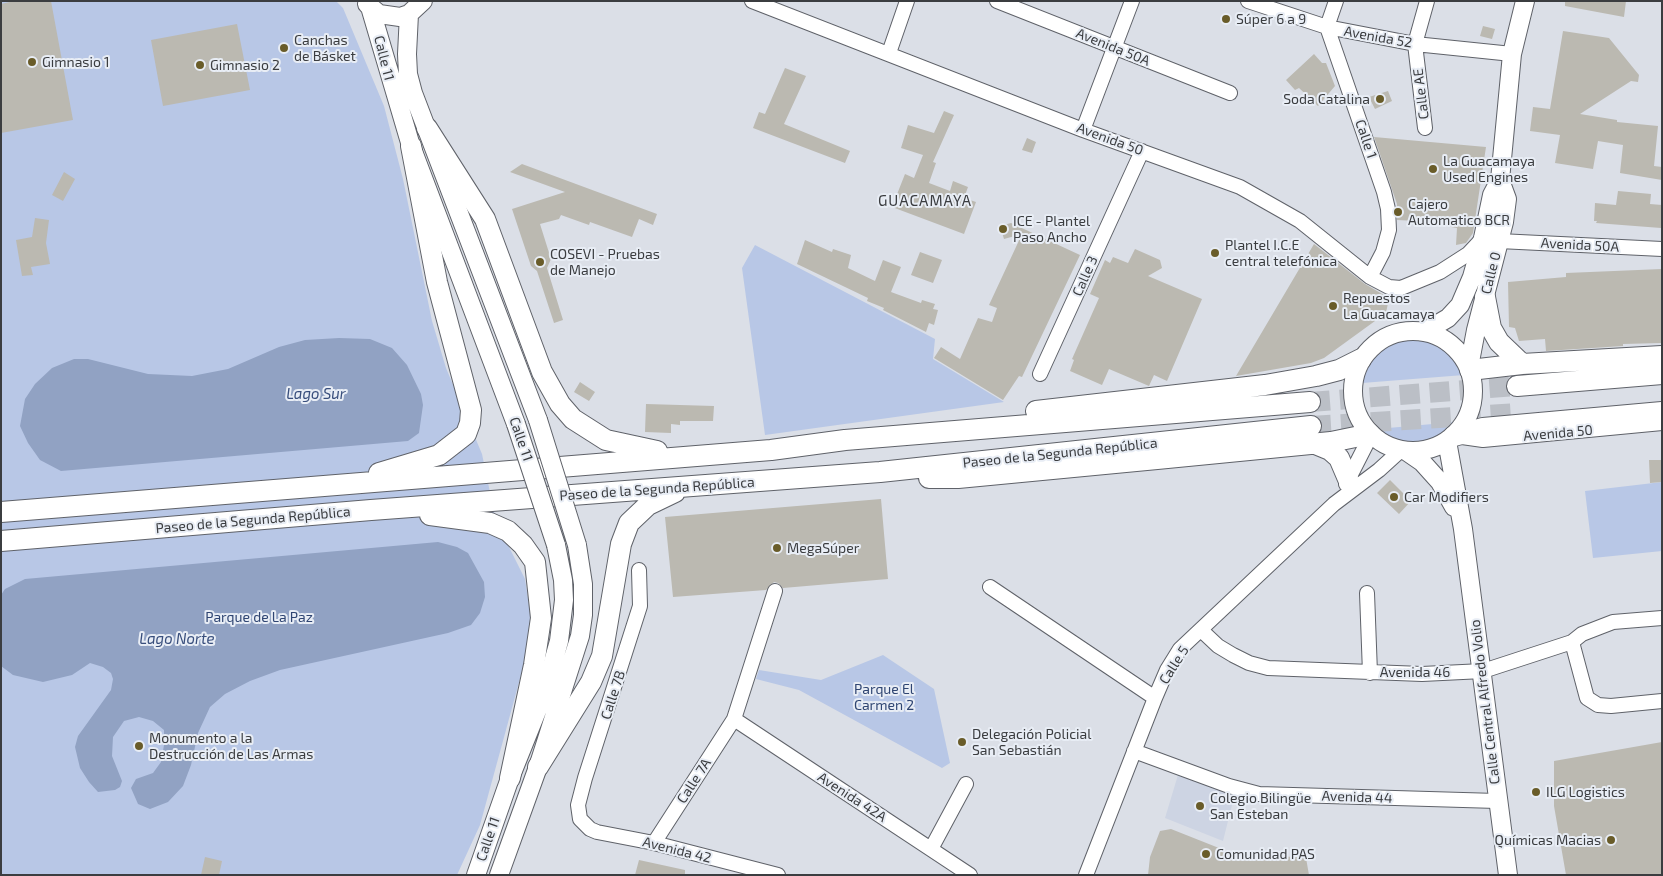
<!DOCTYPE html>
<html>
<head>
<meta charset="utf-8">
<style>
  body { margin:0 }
  #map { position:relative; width:1663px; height:876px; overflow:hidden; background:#dbdfe7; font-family:"Exo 2",sans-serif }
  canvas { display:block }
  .frame { position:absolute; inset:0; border:2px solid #3b3d40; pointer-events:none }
</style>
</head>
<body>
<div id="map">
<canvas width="1663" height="876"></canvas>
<div class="frame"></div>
</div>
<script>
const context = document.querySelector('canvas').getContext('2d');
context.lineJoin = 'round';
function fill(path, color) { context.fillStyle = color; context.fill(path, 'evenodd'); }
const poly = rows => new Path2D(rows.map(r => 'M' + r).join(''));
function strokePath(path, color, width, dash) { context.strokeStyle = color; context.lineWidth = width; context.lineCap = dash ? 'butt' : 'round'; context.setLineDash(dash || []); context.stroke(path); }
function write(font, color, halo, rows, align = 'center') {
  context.font = font + ' "Exo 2",sans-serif'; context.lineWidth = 4; context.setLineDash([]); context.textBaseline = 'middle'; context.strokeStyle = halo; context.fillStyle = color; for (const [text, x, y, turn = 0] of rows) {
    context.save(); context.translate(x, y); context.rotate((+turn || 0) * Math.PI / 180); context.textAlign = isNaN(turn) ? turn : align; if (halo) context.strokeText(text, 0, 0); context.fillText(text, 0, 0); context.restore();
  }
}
fill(poly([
  [1178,775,1235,793,1223,841,1165,818]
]), '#cdd4e3');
fill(poly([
  [1,1,336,1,343,8,384,106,403,179,432,321,446,368,482,454,496,521,525,579,533,631,480,825,457,875,1,875],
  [755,245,935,339,933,359,1004,402,765,435,742,268],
  [1411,336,1426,337,1448,349,1456,359,1464,375,1362,383,1366,367,1372,356,1388,343],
  [1455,422,1438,438,1417,444,1393,440,1377,429],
  [1662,482,1662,551,1593,558,1585,491],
  [883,655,934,689,950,763,942,768,799,690,756,679,759,670,821,680]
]), '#b8c7e6');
fill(poly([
  [339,338,370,339,392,348,407,365,421,394,423,405,419,433,408,441,61,471,40,460,28,443,20,426,25,399,35,384,52,368,74,359,88,359,148,374,192,376,228,369,279,347,305,340],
  [438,542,457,547,468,553,484,582,485,597,480,613,471,625,448,633,280,670,250,681,225,694,210,707,198,733,191,765,183,786,168,802,150,809,138,804,131,788,136,779,153,773,161,762,164,745,164,730,153,721,139,717,124,721,113,737,112,756,122,781,120,787,115,790,98,792,89,782,80,768,75,747,78,736,111,690,113,679,111,673,103,667,90,663,72,675,43,682,13,675,1,666,1,595,5,589,25,579]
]), '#91a2c3');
fill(poly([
  [14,1,51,1,73,120,1,133,1,4],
  [1565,1,1626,1,1624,17,1565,6],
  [237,24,250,90,163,106,151,40],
  [1483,26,1495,29,1492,39,1480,36],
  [1563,31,1609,38,1639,75,1638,82,1631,81,1580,114,1617,120,1617,122,1658,126,1654,166,1662,167,1662,180,1620,173,1623,145,1598,141,1593,169,1555,163,1560,135,1530,131,1533,107,1550,109],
  [1314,54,1322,63,1326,63,1335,86,1318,106,1299,88,1295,90,1286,80],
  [785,68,806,76,784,124,850,151,845,163,753,128,759,112,765,114],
  [1388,91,1392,101,1375,109,1369,97],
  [944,111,954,115,933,162,936,163,929,183,950,191,953,181,968,187,964,198,976,202,964,234,892,207,905,174,914,178,923,155,901,148,908,125,934,133],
  [1374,137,1486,147,1473,233,1466,243,1456,245,1457,228,1417,221,1397,220,1397,204],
  [1027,138,1036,142,1032,153,1022,150],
  [522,164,657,214,653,225,639,219,632,237,590,222,589,225,561,215,559,219,540,224,551,259,547,268,563,320,554,323,537,271,531,266,512,209,565,192,510,172],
  [64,172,75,179,63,201,52,195],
  [1618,191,1651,194,1650,204,1662,205,1661,228,1596,223,1597,221,1594,221,1595,203,1616,205],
  [35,218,49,220,46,243,50,264,31,267,33,275,22,276,16,240,32,237],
  [1011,223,1080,255,1022,377,1019,376,1003,400,934,358,941,347,960,359,978,318,992,322,997,308,989,305,1022,234,1004,239,1000,226],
  [805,240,832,252,833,249,851,255,848,268,875,281,883,260,901,267,891,292,921,303,922,300,935,304,933,309,938,310,934,325,929,323,926,332,883,310,884,308,867,301,868,298,797,264],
  [1314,244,1365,284,1389,298,1386,313,1324,358,1311,363,1236,376],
  [1135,249,1160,260,1162,268,1148,276,1202,299,1167,381,1154,375,1149,386,1109,369,1102,385,1070,371,1074,360,1072,359,1099,298,1090,294,1105,260,1110,263,1113,257,1128,263],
  [920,252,942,260,933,283,911,275],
  [1662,269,1662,343,1623,344,1623,346,1546,351,1545,339,1519,341,1515,328,1509,327,1508,282,1566,277,1566,273],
  [580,382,595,392,589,401,574,392],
  [646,404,714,406,713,421,680,421,680,425,671,424,671,433,645,432],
  [1649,460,1662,460,1662,482,1650,483],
  [1390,480,1411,501,1399,514,1377,493],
  [881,499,888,579,783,588,778,583,774,582,766,590,673,597,665,517],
  [1662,742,1662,875,1566,875,1554,806,1554,761],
  [1171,829,1229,852,1306,858,1309,875,1148,875,1150,857,1160,831],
  [205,857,222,861,219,875,201,875],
  [639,860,685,870,685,875,635,875]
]), '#bbb9b1');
strokePath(poly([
  [1310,402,1517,386],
  [1311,426,1517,413]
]), '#bbbfc6', 20, [20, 10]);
const minor = poly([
  [752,1,1083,130,1240,187,1300,221,1370,277,1389,287,1401,288,1440,272,1468,254,1483,238],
  [997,1,1230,93],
  [1248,1,1327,27,1415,44,1512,54],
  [1336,1,1327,27,1384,192,1388,209,1389,230,1383,252,1370,277],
  [889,53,907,1],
  [1425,128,1415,44,1427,1],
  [1083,130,1132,1],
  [1499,241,1662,249],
  [1040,374,1142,151],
  [1462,437,1483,440,1662,423],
  [1346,484,1371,435],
  [639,570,640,606,585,778,578,805,580,819,590,829,597,832,654,843,778,875],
  [990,587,1155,698],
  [1367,593,1370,673],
  [1201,630,1218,646,1233,655,1249,663,1268,668,1422,674,1483,671,1572,642,1582,634,1613,622,1662,618],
  [1572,642,1587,698,1598,705,1611,706,1662,701],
  [734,719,970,875],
  [1134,751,1229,786,1259,794,1497,801],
  [654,843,734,719,775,591],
  [931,849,966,784],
  [1086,875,1155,698,1167,670,1180,649,1334,504,1379,470,1401,450]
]);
const major = poly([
  [367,4,379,14,400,17,409,14,423,1],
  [370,7,411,146,516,424],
  [409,14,407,54,408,74,413,93,538,420],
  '1353 391a60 60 0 1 1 120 0a60 60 0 1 1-120 0Z',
  [1424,332,1448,318,1460,305,1472,277,1483,238,1492,195,1500,180,1512,54,1525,1],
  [1469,367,1476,330,1504,222,1507,199,1500,180],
  [1447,441,1463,529,1508,875],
  [1406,451,1422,462,1440,482,1454,507],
  [476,875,510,778,545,691,559,641,564,600,563,580,556,545],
  [499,875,538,767,580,636,583,615,583,584,577,545]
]);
const highway = poly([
  [427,128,485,219,542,372,560,404,573,419,606,440,657,451],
  [1485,297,1491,328,1499,342,1522,364],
  [1470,370,1522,364,1662,356],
  [1517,386,1662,374],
  [1036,411,1265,385,1316,376,1339,370,1361,359],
  [1454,436,1483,428,1662,412],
  [1313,443,1330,450,1339,458,1348,479],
  [379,473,439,455,466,434,470,423,471,410,437,282,411,146],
  [929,478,958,478,1157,459,1331,442,1370,434],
  [1,512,771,450,845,440,1310,402],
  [430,515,490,523,508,531,523,545,535,562,541,618,534,665,510,778],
  [1,541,371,510,880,472,1311,426],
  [538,767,591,682,602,656,621,544,629,523,648,505,675,492]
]);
strokePath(minor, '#5f6269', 16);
strokePath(major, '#5f6269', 20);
strokePath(highway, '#5f6269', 22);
strokePath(minor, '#fff', 14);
strokePath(major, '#fff', 18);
strokePath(highway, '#fff', 20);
const majorBridge = poly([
  [538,420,577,545],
  [516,424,556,545]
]);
strokePath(majorBridge, '#5f6269', 20, []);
strokePath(majorBridge, '#fff', 18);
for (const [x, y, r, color] of [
  [1226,19,5,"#695c29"],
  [284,48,5,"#695c29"],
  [32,62,5,"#695c29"],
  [200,65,5,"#695c29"],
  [1380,99,5,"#695c29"],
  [1433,169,5,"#695c29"],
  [1398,212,5,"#695c29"],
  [1003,229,5,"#695c29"],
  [1215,253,5,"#695c29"],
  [540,262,5,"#695c29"],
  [1333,306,5,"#695c29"],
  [1394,497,5,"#695c29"],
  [777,548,5,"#695c29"],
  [962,742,5,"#695c29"],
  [139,746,5,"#695c29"],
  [1536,792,5,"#695c29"],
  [1200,806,5,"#695c29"],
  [1611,840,5,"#695c29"],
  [1206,854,5,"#695c29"]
]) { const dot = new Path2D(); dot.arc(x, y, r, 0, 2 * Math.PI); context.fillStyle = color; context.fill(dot); strokePath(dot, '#e8edf5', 2); }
write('14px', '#3b3d40', '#e8edf5', [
  ["Súper 6 a 9",1236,19],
  ["Canchas",294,40],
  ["de Básket",294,56],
  ["Gimnasio 1",42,62],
  ["Gimnasio 2",210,65],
  ["Soda Catalina",1370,99,"right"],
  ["La Guacamaya",1443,161],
  ["Used Engines",1443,177],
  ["Cajero",1408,204],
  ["Automatico BCR",1408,220],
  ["ICE - Plantel",1013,221],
  ["Paso Ancho",1013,237],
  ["Plantel I.C.E",1225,245],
  ["central telefónica",1225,261],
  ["COSEVI - Pruebas",550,254],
  ["de Manejo",550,270],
  ["Repuestos",1343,298],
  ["La Guacamaya",1343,314],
  ["Car Modifiers",1404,497],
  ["MegaSúper",787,548],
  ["Delegación Policial",972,734],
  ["San Sebastián",972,750],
  ["Monumento a la",149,738],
  ["Destrucción de Las Armas",149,754],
  ["ILG Logistics",1546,792],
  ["Colegio Bilingüe",1210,798],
  ["San Esteban",1210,814],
  ["Químicas Macias",1601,840,"right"],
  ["Comunidad PAS",1216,854]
], 'left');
write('14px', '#3b3d40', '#e8edf5', [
  ["Avenida 52",1378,37,10],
  ["Avenida 50A",1113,47,22],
  ["Calle 11",384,58,76],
  ["Calle AE",1421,94,-97],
  ["Avenida 50",1110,139,20],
  ["Calle 1",1366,139,71],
  ["Avenida 50A",1580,245,3],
  ["Calle 0",1491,273,-76],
  ["Calle 3",1085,276,-66],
  ["Avenida 50",1558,433,-5],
  ["Calle 11",521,439,71],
  ["Paseo de la Segunda República",1060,453,-6],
  ["Paseo de la Segunda República",657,489,-4],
  ["Paseo de la Segunda República",253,520,-5],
  ["Calle 5",1174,665,-58],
  ["Avenida 46",1415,672],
  ["Calle 7B",613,695,-72],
  ["Calle Central Alfredo Volio",1485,702,-97],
  ["Calle 7A",694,781,-57],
  ["Avenida 42A",852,797,33],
  ["Avenida 44",1357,797,2],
  ["Calle 11",488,839,-71],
  ["Avenida 42",677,850,14]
]);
write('14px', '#2f4572', '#e8edf5', [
  ["Parque de La Paz",259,617],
  ["Parque El",884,689],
  ["Carmen 2",884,705]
]);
context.letterSpacing = '1px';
write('15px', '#3b3d40', '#e8edf5', [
  ["GUACAMAYA",925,201]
]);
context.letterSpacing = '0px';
write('italic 15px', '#384e7c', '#e8edf5', [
  ["Lago Sur",316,394],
  ["Lago Norte",177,639]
]);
</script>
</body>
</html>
